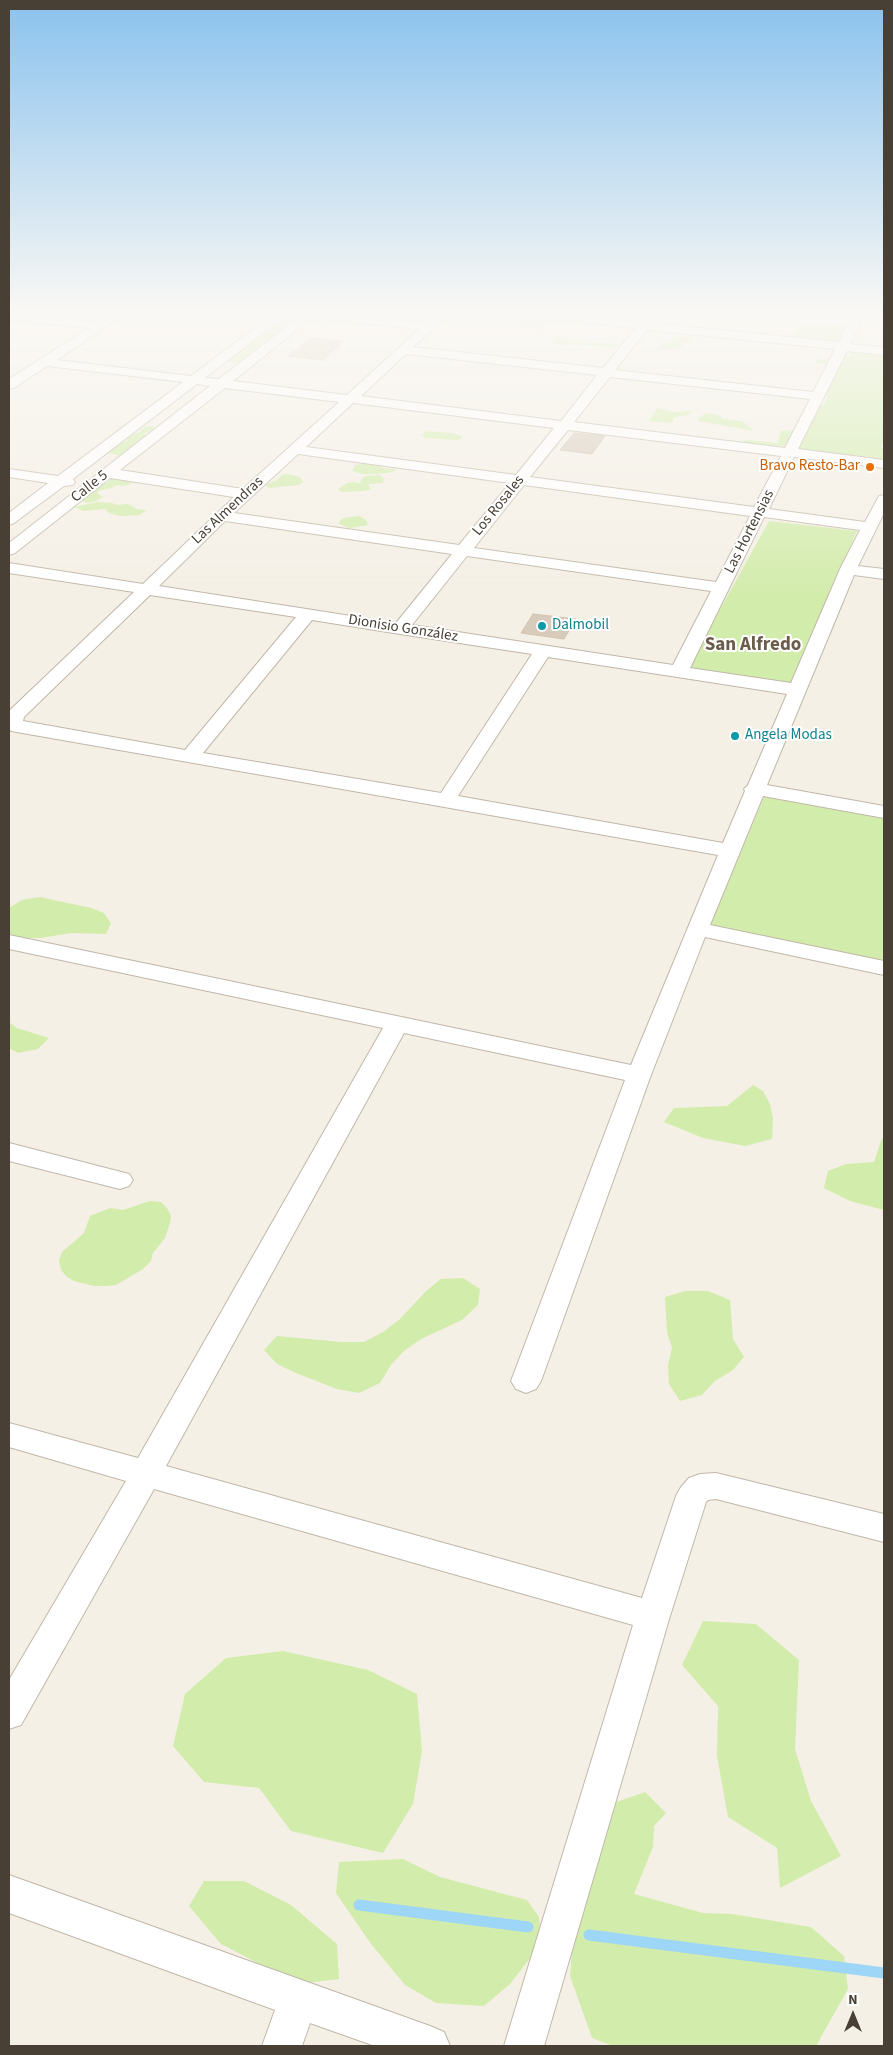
<!DOCTYPE html>
<html>
<head>
<meta charset="utf-8">
<style>
  body { margin:0 }
  #map { position:relative; width:893px; height:2055px; overflow:hidden; background:#f5f0e6; font-family:"Source Sans 3",sans-serif }
  canvas { display:block }
  .frame { position:absolute; inset:0; border:10px solid #484035; pointer-events:none }
  .north { position:absolute; left:828px; top:1990px; width:50px; height:50px; -webkit-text-stroke:4px #fff; paint-order:stroke; rotate:0deg; font-size:14px; font-weight:700; line-height:20px; text-align:center; color:#484035 }
  .north::after { content:''; display:block; margin:auto; width:18px; height:22px; background:#484035; clip-path:polygon(50% 0,100% 100%,50% 72%,0 100%) }
</style>
</head>
<body>
<div id="map">
<canvas width="893" height="2055"></canvas>
<div class="frame"></div>
<div class="north">N</div>
</div>
<script>
const context = document.querySelector('canvas').getContext('2d');
context.lineJoin = 'round';
function fill(path, color) { context.fillStyle = color; context.fill(path, 'evenodd'); }
const poly = rows => new Path2D(rows.map(r => 'M' + r).join(''));
function strokePath(path, color, width, dash) { context.strokeStyle = color; context.lineWidth = width; context.lineCap = dash ? 'butt' : 'round'; context.setLineDash(dash || []); context.stroke(path); }
function write(font, color, halo, rows, align = 'center') {
  context.font = font + ' "Source Sans 3",sans-serif'; context.lineWidth = 4; context.setLineDash([]); context.textBaseline = 'middle'; context.strokeStyle = halo; context.fillStyle = color; for (const [text, x, y, turn = 0] of rows) {
    context.save(); context.translate(x, y); context.rotate((+turn || 0) * Math.PI / 180); context.textAlign = isNaN(turn) ? turn : align; if (halo) context.strokeText(text, 0, 0); context.fillText(text, 0, 0); context.restore();
  }
}
fill(poly([
  [293,317,299,319,270,340,264,340,267,343,260,347,254,348,258,351,255,355,248,356,245,363,233,364,226,360,236,356,233,354,238,349,246,348,243,346,251,340,259,340,256,337,264,333,271,324,276,323,281,318],
  [320,317,354,321,357,323,325,327,308,323,309,322,307,321],
  [526,317,533,317,550,320,542,330,516,328],
  [809,322,844,325,848,329,836,344,801,341,793,337,799,323],
  [557,336,575,341,622,344,616,348,571,344,574,341,568,345,551,343],
  [689,336,694,341,691,344,680,342,682,347,679,349,658,349,662,342,672,341,675,337],
  [851,352,884,352,884,440,881,447,884,448,884,462,811,454,786,445,775,448,738,443,746,440,777,443,781,431,798,430,819,406,824,405,828,396,821,395,829,365,816,363,816,359,834,360,842,356,849,357],
  [657,408,676,412,691,411,689,415,675,417,672,423,649,421],
  [707,413,719,415,723,419,742,421,754,431,699,421,698,418],
  [151,426,154,427,153,430,145,433,145,437,139,440,136,446,121,456,106,453,118,443,127,441,128,436,131,434,140,432,145,427],
  [427,431,451,433,462,436,461,439,456,440,424,438,422,434],
  [368,463,379,464,382,468,396,469,394,471,388,473,373,474,363,474,352,471,355,465],
  [287,474,300,477,303,482,299,485,269,488,265,485,277,480,282,475],
  [380,475,384,479,383,483,368,484,371,489,365,491,341,492,338,489,347,483,355,482,362,484,360,481,365,476],
  [109,478,118,478,130,481,131,484,123,486,116,485,112,488,99,491,97,493,103,497,96,501,88,503,78,500,101,483,108,483],
  [97,502,112,503,117,505,128,504,137,509,147,510,139,515,120,516,109,513,105,509,84,511,74,507],
  [359,516,366,520,368,525,350,528,339,524,339,522,343,518],
  [769,521,857,531,790,684,687,669],
  [764,797,884,817,884,964,710,926],
  [40,897,91,908,104,913,111,923,106,934,72,933,40,938,9,938,9,908,22,900],
  [9,1022,17,1028,49,1038,38,1049,18,1053,9,1048],
  [753,1085,763,1091,770,1104,773,1119,772,1139,745,1146,703,1138,664,1122,674,1108,727,1106],
  [882,1138,884,1139,884,1210,850,1201,824,1188,828,1171,846,1164,874,1162],
  [150,1201,161,1202,167,1208,171,1216,170,1223,165,1238,153,1253,151,1261,143,1269,116,1285,106,1286,94,1286,74,1281,67,1277,61,1270,59,1261,62,1252,84,1233,90,1216,110,1208,123,1210],
  [463,1278,480,1289,478,1305,462,1320,421,1339,404,1351,391,1365,380,1383,359,1393,337,1389,296,1373,277,1364,264,1350,277,1336,341,1342,364,1342,383,1332,400,1319,426,1291,441,1279],
  [685,1291,708,1291,730,1300,733,1339,744,1357,733,1370,715,1381,702,1395,680,1401,669,1384,668,1365,672,1348,667,1332,665,1297],
  [703,1621,756,1624,799,1660,795,1749,811,1801,841,1856,780,1888,777,1848,728,1817,717,1756,718,1706,682,1665],
  [283,1651,368,1670,417,1694,422,1751,413,1804,383,1853,291,1831,259,1788,204,1782,173,1746,185,1694,226,1658],
  [645,1792,666,1813,654,1826,653,1847,634,1894,703,1913,732,1914,811,1927,844,1956,848,1989,816,2046,613,2046,592,2038,570,1976,574,1922,611,1804],
  [403,1859,440,1877,527,1900,539,1917,541,1938,534,1953,510,1984,484,2006,436,2003,405,1985,371,1944,336,1893,339,1862],
  [204,1881,244,1881,291,1905,337,1944,339,1979,298,1984,221,1944,189,1906]
]), '#d2ecab');
strokePath(poly([
  [359,1905,528,1927],
  [589,1935,884,1973]
]), '#9dd6f6', 11);
const building = poly([
  [310,338,344,341,323,360,288,356,310,338],
  [574,433,605,436,592,454,560,450,574,433],
  [533,614,576,619,564,639,521,633,533,614]
]);
fill(building, '#d7cbbb');
strokePath(building, '#d3c2ad', 1);
const minor = poly([
  [113,312,128,312,57,360,191,376,276,312,290,312,205,378,219,379,299,317,293,315,292,312,325,312,426,323,438,312,451,312,413,347,603,368,636,328,516,316,510,312,553,312,641,322,649,312,661,312,652,323,839,342,854,312,866,312,850,344,884,347,884,355,847,351,798,449,884,460,884,468,794,457,769,509,865,522,879,496,884,495,884,513,858,566,884,569,884,579,854,575,767,785,884,806,884,818,763,796,710,925,884,961,884,975,705,937,651,1075,541,1381,536,1389,526,1393,516,1389,511,1381,625,1080,404,1033,166,1466,642,1598,676,1496,681,1487,689,1478,700,1474,716,1473,884,1514,884,1542,716,1499,708,1500,706,1502,670,1616,544,2046,504,2046,633,1625,154,1489,21,1725,9,1729,9,1680,126,1481,9,1447,9,1423,138,1458,383,1028,9,949,9,935,631,1065,718,855,11,731,9,728,9,711,134,592,9,573,9,563,143,584,234,497,110,478,15,553,9,555,9,543,210,386,197,384,73,479,75,482,73,485,64,486,14,523,9,525,9,513,48,483,9,477,9,469,58,476,183,382,47,366,14,388,9,389,9,379,89,328,9,320,9,313,98,322,113,312],
  [312,318,419,329,347,395,233,381,312,318],
  [647,330,835,349,813,392,615,370,647,330],
  [406,354,597,375,561,421,361,396,406,354],
  [610,377,810,399,785,448,574,422,610,377],
  [225,388,339,402,243,489,120,470,225,388],
  [353,403,554,428,516,475,306,447,353,403],
  [568,430,781,456,754,507,530,477,568,430],
  [298,454,510,483,459,545,234,513,298,454],
  [524,485,750,516,716,582,474,548,524,485],
  [764,517,860,530,840,569,791,683,690,668,764,517],
  [225,521,452,554,396,623,159,586,225,521],
  [467,556,711,591,673,665,412,625,467,556],
  [150,595,296,617,185,750,23,721,24,717,150,595],
  [312,620,400,634,532,654,441,793,203,753,312,620],
  [548,657,787,694,748,785,744,789,745,791,723,843,458,796,548,657],
  [9,1143,129,1174,133,1180,129,1186,120,1189,9,1161,9,1143],
  [9,1875,430,2026,444,2032,450,2046,375,2046,310,2023,302,2046,262,2046,275,2010,9,1913,9,1875]
]);
strokePath(minor, '#c1b7a8', 2);
fill(minor, '#fff');
const sky = context.createLinearGradient(0, 0, 0, 600);
sky.addColorStop(0, '#8ac2ee');
sky.addColorStop(0.52, '#faf8f4');
sky.addColorStop(1, '#faf8f400');
context.fillStyle = sky;
context.fillRect(0, 0, 893, 600);
for (const [x, y, r, color] of [
  [870,467,5,"#e8710a"],
  [542,626,5,"#0f9aa8"],
  [735,736,5,"#0f9aa8"]
]) { const dot = new Path2D(); dot.arc(x, y, r, 0, 2 * Math.PI); context.fillStyle = color; context.fill(dot); strokePath(dot, '#fff', 2); }
write('15px', '#c56008', '#fff', [
  ["Bravo Resto-Bar",860,467]
], 'right');
write('15px', '#484035', '#fff', [
  ["Calle 5",90,487,-38],
  ["Los Rosales",499,506,-51],
  ["Las Almendras",228,511,-43],
  ["Las Hortensias",750,532,-63],
  ["Dionisio González",403,629,9]
]);
write('15px', '#0d838f', '#fff', [
  ["Dalmobil",552,626],
  ["Angela Modas",745,736]
], 'left');
write('bold 19px', '#6c5d4b', '#fff', [
  ["San Alfredo",753,646]
]);
</script>
</body>
</html>
